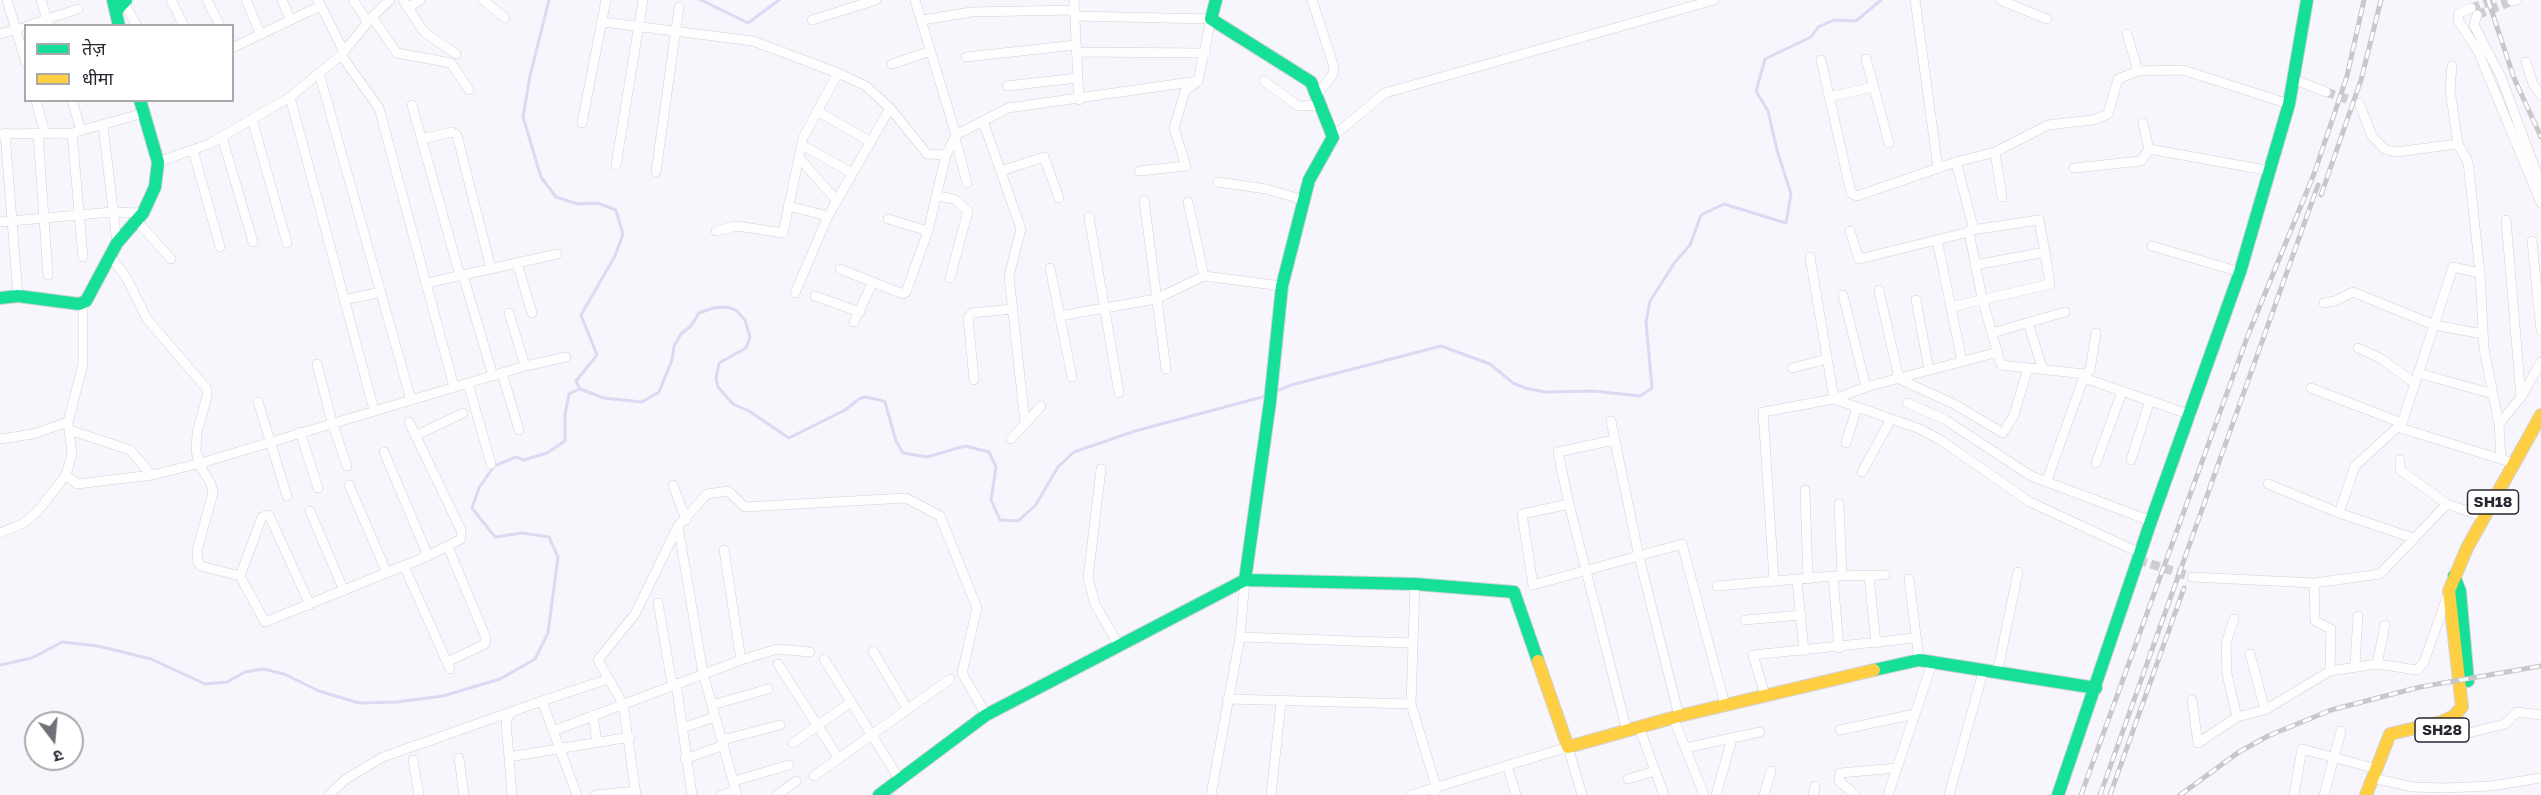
<!DOCTYPE html>
<html>
<head>
<meta charset="utf-8">
<style>
  body { margin:0 }
  #map { position:relative; width:2541px; height:795px; overflow:hidden; background:#f7f6fc; font-family:"Golos Text","Noto Sans Devanagari",sans-serif }
  canvas { display:block }
  .legend { position:absolute; left:24px; top:24px; width:210px; height:78px; box-sizing:border-box; background:#fff; border:2px solid #a9a9ac; margin:0; padding:8px 10px; list-style:none; font-size:18px; color:#292730 }
  .legend li { display:flex; align-items:center; gap:12px; height:30px }
  .legend b { width:30px; border:2px solid #a9a9ac }
  .north { position:absolute; left:24px; top:711px; width:60px; height:60px; box-sizing:border-box; background:#fff; border:2px solid #a9a9ac; border-radius:50%; rotate:164deg; font-size:16px; font-weight:700; line-height:24px; text-align:center; color:#292730 }
  .north::after { content:''; display:block; margin:auto; width:21px; height:27px; background:#716f77; clip-path:polygon(50% 0,100% 100%,50% 72%,0 100%) }
</style>
</head>
<body>
<div id="map">
<canvas width="2541" height="795"></canvas>
<ul class="legend">
<li><b style="height:8px;background:#16e098"></b>तेज़</li>
<li><b style="height:8px;background:#ffcf43"></b>धीमा</li>
</ul>
<div class="north">उ</div>
</div>
<script>
const context = document.querySelector('canvas').getContext('2d');
context.lineJoin = 'round';
const poly = rows => new Path2D(rows.map(r => 'M' + r).join(''));
function strokePath(path, color, width, dash) { context.strokeStyle = color; context.lineWidth = width; context.lineCap = dash ? 'butt' : 'round'; context.setLineDash(dash || []); context.stroke(path); }
function write(font, color, halo, rows, align = 'center') {
  context.font = font + ' "Golos Text",sans-serif'; context.lineWidth = 4.5; context.setLineDash([]); context.textBaseline = 'middle'; context.strokeStyle = halo; context.fillStyle = color; for (const [text, x, y, turn = 0] of rows) {
    context.save(); context.translate(x, y); context.rotate((+turn || 0) * Math.PI / 180); context.textAlign = isNaN(turn) ? turn : align; if (halo) context.strokeText(text, 0, 0); context.fillText(text, 0, 0); context.restore();
  }
}
strokePath(poly([
  [549,0,530,76,523,117,541,177,556,197,578,204,597,203,616,210,623,234,615,256,581,315,597,355,576,381,580,389],
  [701,0,748,23,779,0],
  [1275,392,1291,385,1441,346,1490,364,1513,383,1525,388,1545,392,1593,391,1640,396,1652,388,1646,322,1650,301,1675,262,1690,245,1701,215,1724,204,1786,223,1791,194,1777,150,1768,111,1756,91,1765,59,1811,37,1818,27,1834,20,1856,21,1881,0],
  [0,665,32,658,62,642,98,646,151,659,205,684,227,682,245,672,263,669,284,674,319,691,359,703,397,702,443,696,500,679,535,659,548,633,558,557,549,537,522,533,495,537,472,508,479,488,494,466,516,457,524,460,547,453,565,441,565,414,569,394,580,389,604,398,642,402,659,392,672,360,674,346,681,334,691,326,699,313,713,308,727,307,736,310,745,320,750,337,746,348,719,363,716,379,718,387,733,404,749,411,789,438,845,410,859,399,865,397,880,400,885,402,896,441,903,453,927,457,965,446,989,452,996,467,991,500,1000,520,1018,521,1035,506,1058,467,1074,452,1135,431,1266,396]
]), '#ded9f3', 3);
strokePath(poly([
  [2471,8,2496,0],
  [2477,15,2512,1],
  [2326,92,2359,103],
  [2138,560,2192,577]
]), '#cecdd3', 9, [9, 4.5]);
const street = poly([
  [7,0,26,63],
  [41,0,49,26],
  [171,0,184,26],
  [207,0,220,26],
  [246,0,260,33],
  [282,0,290,19],
  [318,0,344,52],
  [353,0,368,22],
  [403,0,424,32,456,54],
  [483,0,505,18],
  [915,0,956,135],
  [1074,0,1079,100],
  [1312,0,1334,67,1333,74,1318,94],
  [1915,0,1938,168],
  [2000,0,2047,19],
  [2512,1,2517,0],
  [124,3,137,26],
  [408,8,420,0],
  [2471,8,2459,13,2458,20,2478,51,2541,203],
  [2477,15,2474,25,2501,77,2541,185],
  [1075,16,1211,19,1198,81,1185,91,1174,128,1186,166,1139,171],
  [372,17,397,53,451,63,469,90],
  [812,20,876,0],
  [922,20,971,12,1075,10],
  [603,22,753,41,838,73,866,86,890,108,927,154,946,155],
  [27,26,78,9],
  [0,34,20,28],
  [2127,34,2138,71],
  [232,48,320,6],
  [1076,52,1206,53],
  [341,55,379,108,454,387],
  [966,57,1076,45],
  [1866,59,1889,143],
  [1821,60,1851,193,1857,196,1956,162,1995,152,2048,125,2093,120,2108,114,2118,79,2138,71,2183,70,2289,104],
  [2526,62,2533,84,2541,95],
  [892,64,931,51],
  [2452,66,2450,90,2458,144,2468,162,2480,273,2484,349,2499,424,2501,459],
  [319,73,411,400],
  [2293,79,2326,92],
  [1264,81,1298,106,1321,105],
  [1007,86,1077,78],
  [290,97,374,410],
  [1829,97,1872,87],
  [36,100,45,134],
  [72,100,81,131],
  [2359,103,2372,136,2384,149,2396,152,2458,144],
  [412,105,460,276],
  [817,111,871,142],
  [252,119,287,243],
  [983,121,1021,229,1009,276,1025,423],
  [582,123,606,0],
  [2143,123,2149,149],
  [103,126,117,243],
  [5,133,18,296],
  [72,133,83,257],
  [0,134,72,133,144,113],
  [38,134,48,275],
  [222,137,253,242],
  [1332,137,1385,93,1714,0],
  [955,138,967,183],
  [422,139,452,132,457,135,491,269],
  [802,145,852,173],
  [193,150,220,247],
  [1995,152,2002,197],
  [799,158,837,201],
  [158,162,209,144,290,97,341,55,372,17,390,0],
  [1956,162,1973,226,1969,232,1982,298,2001,365,2085,374],
  [616,165,643,0],
  [2074,168,2141,161,2149,149,2271,171],
  [1001,171,1044,157,1059,198],
  [656,172,679,7],
  [1218,182,1266,189,1304,200],
  [937,196,954,199,968,211,950,278],
  [1144,200,1166,369],
  [1188,202,1204,276],
  [788,206,828,216],
  [1089,217,1119,393],
  [888,219,928,231],
  [136,220,171,259],
  [2506,220,2521,397],
  [0,222,112,212,143,213],
  [1972,230,2039,220,2045,252],
  [716,231,737,226,783,233,803,138,838,73],
  [1850,231,1859,259,1969,232],
  [1937,240,1962,361],
  [2532,241,2541,330],
  [2152,246,2240,272],
  [110,256,126,277,147,319,207,389,207,396,197,433,196,450,199,464,211,484,213,493,197,550,198,562,201,566,240,576,265,622,428,556,461,539,461,530,409,422],
  [1810,257,1834,399,1920,429,1942,441,2030,502,2140,553],
  [517,263,532,313],
  [1050,268,1072,377],
  [840,269,903,294,906,292,928,231,946,155,956,135,1008,108,1198,81],
  [463,275,493,376],
  [427,283,557,254],
  [1879,290,1899,379,1954,404,2003,433,2014,415,2028,368],
  [795,293,828,216,890,108],
  [1843,295,1866,387],
  [815,296,860,312],
  [344,300,381,292],
  [1916,300,1929,370],
  [2324,303,2335,301,2353,292,2434,325,2483,334],
  [1951,307,2050,284,2045,252,1975,265],
  [509,313,525,366],
  [1059,316,1156,299,1204,276,1282,286],
  [854,322,873,282],
  [2028,323,2043,370],
  [1992,333,2065,312],
  [2358,348,2380,358,2414,383],
  [317,364,332,422,347,466],
  [1792,368,1827,359],
  [502,373,519,430],
  [2418,373,2493,394],
  [2084,378,2191,415],
  [974,380,968,318,972,313,1013,309],
  [468,383,491,464],
  [2311,388,2402,423],
  [258,402,287,496],
  [1907,403,1944,419,2031,476,2151,521],
  [1611,421,1639,557,1679,716],
  [2499,424,2521,397,2541,362],
  [2397,427,2507,461],
  [69,430,130,450,152,475],
  [300,432,318,488],
  [415,436,463,413],
  [0,439,33,434,68,422,83,364,83,303],
  [1011,439,1041,406],
  [1614,440,1558,452,1569,504,1627,731],
  [1846,443,1857,407],
  [384,452,428,556],
  [2131,460,2150,400],
  [2400,460,2400,470,2447,504,2484,517],
  [2096,463,2122,392],
  [1101,469,1088,578,1095,604,1119,646],
  [1862,472,1891,419],
  [66,475,77,484,152,475,201,463,525,366,566,357],
  [2047,480,2085,374,2090,370,2096,333],
  [2268,484,2339,513,2413,538],
  [349,485,387,573],
  [673,485,686,520],
  [1805,490,1808,579],
  [1569,504,1522,514,1533,585,1682,544,1725,705],
  [1839,504,1842,576],
  [310,511,344,591],
  [2339,513,2355,466,2402,423,2453,267,2480,273],
  [678,526,703,673,737,795],
  [0,533,24,523,37,512,66,475,72,454,68,422],
  [724,550,741,660],
  [404,566,450,669],
  [240,576,262,517,269,515,310,605],
  [1833,576,1839,648],
  [1869,577,1876,643],
  [2192,577,2314,583,2380,574,2447,504],
  [1909,579,1919,660],
  [1774,580,1763,412,1834,399,1866,387,1998,352],
  [1797,580,1804,651],
  [2314,583,2315,621,2331,629,2330,671],
  [1415,584,1411,704,1436,786,1435,795],
  [1717,586,1833,576,1885,575],
  [658,603,672,684],
  [2234,619,2226,643,2227,674,2237,717],
  [1745,620,1801,615],
  [1240,637,1412,643],
  [873,651,908,710],
  [2250,654,2265,710],
  [824,659,900,780],
  [447,662,485,644,486,638,448,547],
  [778,664,839,759],
  [2377,664,2385,625],
  [2355,665,2358,616],
  [1997,674,2018,572],
  [676,683,692,795],
  [1765,695,1753,655,1915,638],
  [1227,699,1411,704],
  [2192,700,2198,743,2237,717,2265,710,2330,671,2377,664,2417,670,2424,662,2448,594],
  [712,705,768,689],
  [511,712,506,721,512,795],
  [593,715,597,742],
  [1673,717,1704,795],
  [1639,727,1664,795],
  [682,728,715,717],
  [1840,730,1915,714],
  [553,731,741,660,777,649,810,652],
  [2436,732,2452,737,2505,724,2517,712,2541,715],
  [722,740,780,725],
  [793,743,851,702],
  [1685,748,1760,732],
  [515,756,630,737],
  [459,758,464,795],
  [685,759,724,745],
  [413,760,419,795],
  [1507,765,1516,795],
  [814,776,950,679],
  [2372,778,2413,787,2445,788,2491,786,2541,778],
  [1628,779,1655,771],
  [734,781,789,765],
  [329,795,346,779,383,757,542,701],
  [577,795,542,701,608,679],
  [595,795,636,791],
  [636,795,623,704,598,660,635,614,678,526,707,494,728,491,745,507,906,498,940,516,977,608,962,673,986,715],
  [721,795,736,791],
  [777,795,796,781],
  [1211,795,1240,637,1245,580],
  [1271,795,1281,703],
  [1411,795,1568,747,1582,795],
  [1716,795,1732,739],
  [1764,795,1771,771],
  [1813,795,1815,786],
  [1855,795,1839,781,1840,773,1897,768],
  [1888,795,1932,663],
  [1949,795,1983,672],
  [2294,795,2302,749,2377,769],
  [2324,795,2341,731]
]);
const fast = poly([
  [113,0,119,26],
  [1216,0,1211,19,1311,82,1333,137,1309,180,1282,286,1270,402,1245,580],
  [116,11,126,0],
  [0,298,18,296,79,304,86,301,117,243,143,213,155,187,158,162,140,100],
  [2454,576,2460,591,2468,681],
  [1874,670,1919,660,2096,688],
  [879,795,986,715,1245,580,1415,584,1514,592,1538,661],
  [2058,795,2151,521,2240,272,2289,104,2307,0]
]);
const slow = poly([
  [1538,661,1568,747,1679,716,1874,670],
  [2366,795,2390,734,2441,722,2454,716,2462,707,2449,591,2467,548,2541,415]
]);
strokePath(street, '#d2d1d8', 10);
strokePath(fast, '#d2d1d8', 14);
strokePath(slow, '#d2d1d8', 14);
strokePath(street, '#fefeff', 9);
strokePath(fast, '#16e098', 12);
strokePath(slow, '#ffcf43', 12);
const rail = poly([
  [2488,0,2514,78,2541,137],
  [2321,195,2361,80,2381,0],
  [2081,795,2248,335,2314,174,2347,76,2364,0],
  [2100,795,2318,185],
  [2110,795,2184,588],
  [2180,795,2239,752,2268,736,2331,710,2420,687,2541,666]
]);
strokePath(rail, '#c8c8ca', 5);
strokePath(rail, '#fff', 3, [9]);
for (const [x, y, w] of [
  [2493,502,51],
  [2442,730,54]
]) { const box = new Path2D(); box.roundRect(x - w / 2, y - 12, w, 24, 4.5); context.fillStyle = '#fff'; context.fill(box); strokePath(box, '#292730', 1.5); }
write('bold 15px', '#292730', null, [
  ["SH18",2493,502],
  ["SH28",2442,730]
]);
</script>
</body>
</html>
